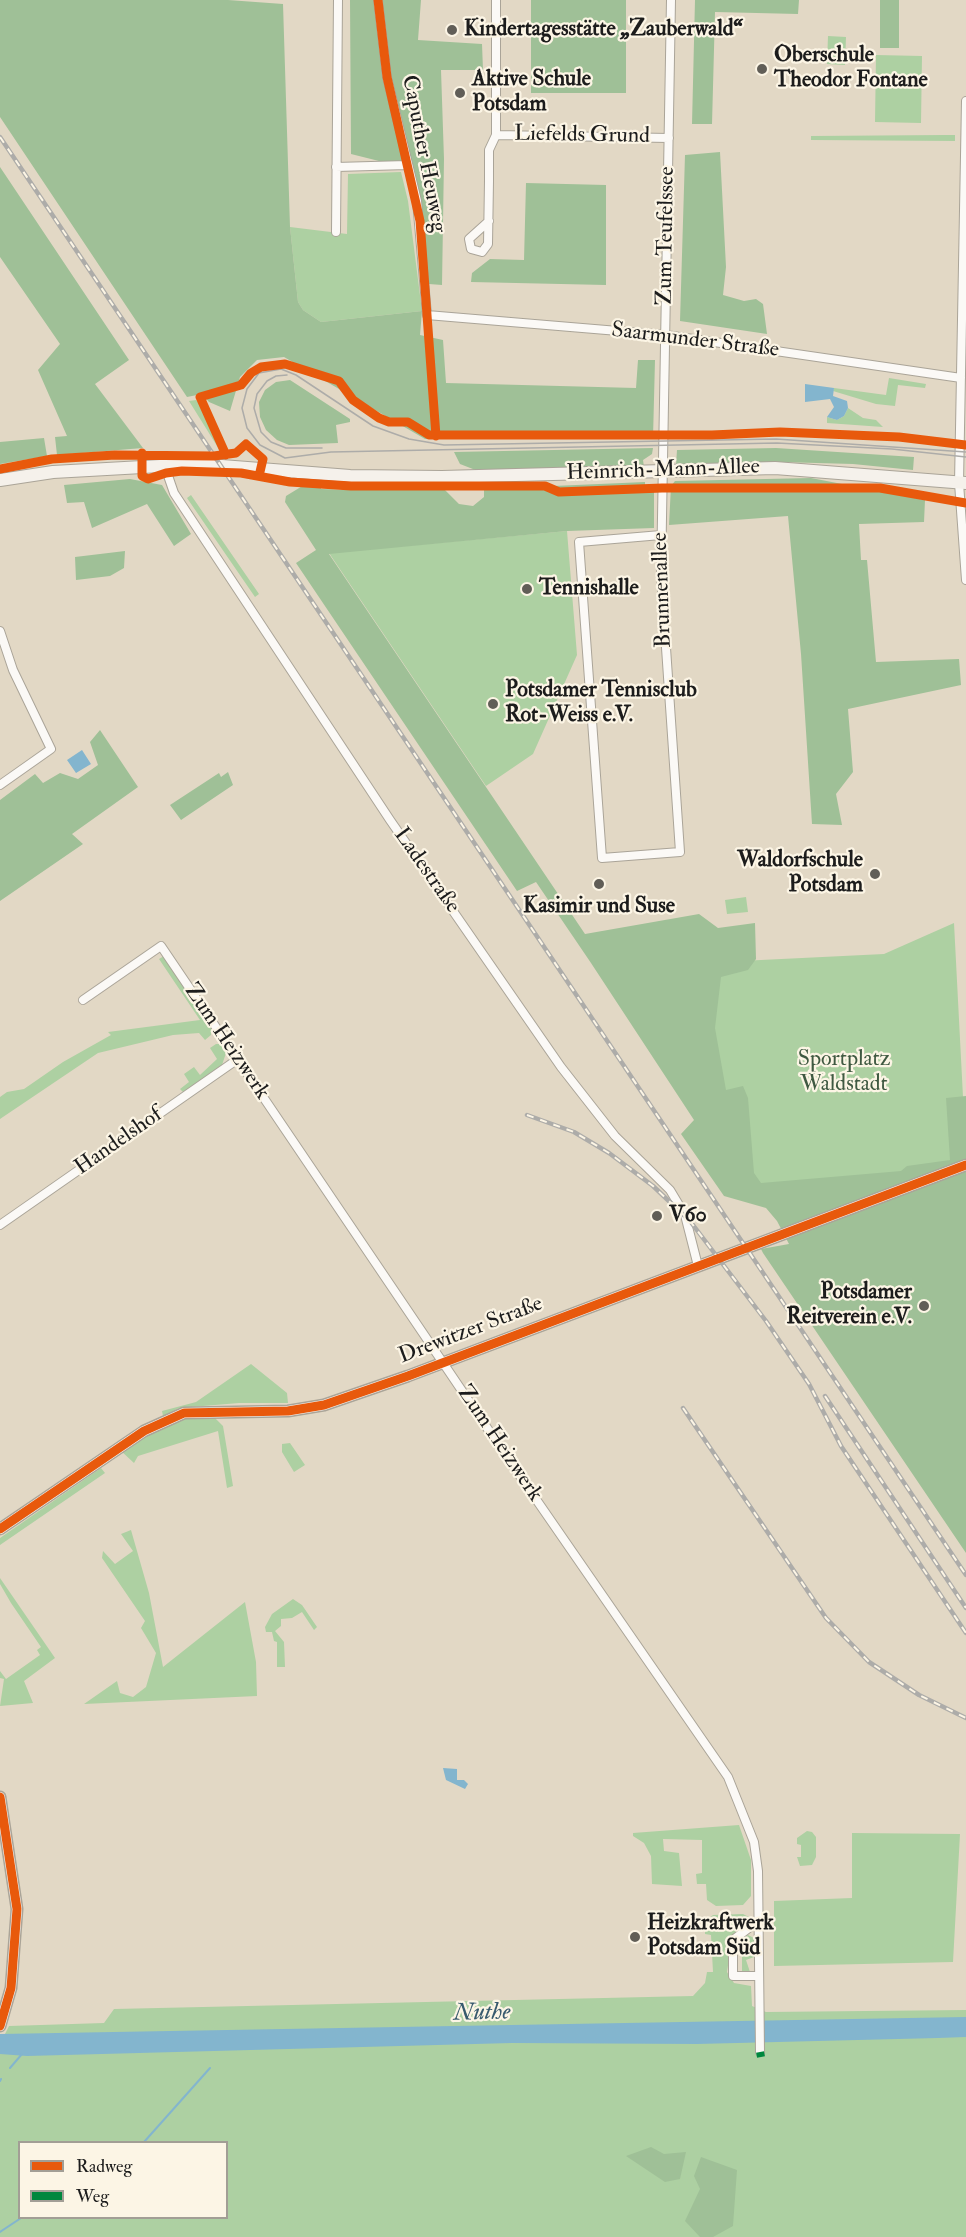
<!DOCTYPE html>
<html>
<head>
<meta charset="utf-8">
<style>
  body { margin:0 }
  #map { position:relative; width:966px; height:2237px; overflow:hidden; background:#e2d8c5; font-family:"IM FELL Double Pica",serif }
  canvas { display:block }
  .legend { position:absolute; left:18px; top:2141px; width:210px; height:78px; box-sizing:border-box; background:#fcf5e5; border:2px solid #a29e95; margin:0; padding:8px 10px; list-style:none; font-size:18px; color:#1c1c1c }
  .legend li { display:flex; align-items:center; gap:12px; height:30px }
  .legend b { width:30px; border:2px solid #a29e95 }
</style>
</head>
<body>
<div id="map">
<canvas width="966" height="2237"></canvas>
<ul class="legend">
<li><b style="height:8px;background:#e8590c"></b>Radweg</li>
<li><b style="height:8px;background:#00873e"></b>Weg</li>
</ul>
</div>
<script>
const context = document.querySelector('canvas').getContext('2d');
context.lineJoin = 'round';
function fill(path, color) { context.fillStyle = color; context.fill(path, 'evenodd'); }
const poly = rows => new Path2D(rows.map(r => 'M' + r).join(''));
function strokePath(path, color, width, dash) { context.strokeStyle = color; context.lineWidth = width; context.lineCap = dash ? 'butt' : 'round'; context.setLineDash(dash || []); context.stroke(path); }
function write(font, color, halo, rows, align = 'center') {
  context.font = font + ' "IM FELL Double Pica",serif'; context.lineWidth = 4.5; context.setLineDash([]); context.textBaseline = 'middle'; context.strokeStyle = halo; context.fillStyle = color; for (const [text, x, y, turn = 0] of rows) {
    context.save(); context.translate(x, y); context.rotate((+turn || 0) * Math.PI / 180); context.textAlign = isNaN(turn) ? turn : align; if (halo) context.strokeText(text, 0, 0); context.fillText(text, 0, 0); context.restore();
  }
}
fill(poly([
  [828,36,846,37,845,65,827,64],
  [876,55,922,56,921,123,875,122],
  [944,135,955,135,955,141,811,140,811,136],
  [401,172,408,201,422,311,321,322,303,310,298,302,290,227,347,234,348,174],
  [889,378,926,384,925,388,898,385,895,406,876,404,833,391,834,388,886,395],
  [196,400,203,406,222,454,189,401],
  [848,408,863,418,876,420,883,427,827,423,827,417,837,420,844,416],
  [191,495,259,594,255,597,187,498],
  [567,531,577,655,533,754,486,786,329,553],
  [746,897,748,912,727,914,725,900],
  [954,923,966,1155,827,1201,753,1182,679,964,884,954],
  [164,956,211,1023,211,1035,205,1040,199,1033,173,1035,98,1053,0,1119,0,1097,7,1092,24,1089,63,1062,111,1035,108,1032,200,1020,159,959],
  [216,1044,220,1044,226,1053,222,1065,183,1092,180,1089,189,1082,184,1074,194,1067,200,1075,217,1059,210,1048],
  [251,1364,287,1393,288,1403,239,1403,179,1408,163,1416,162,1411,196,1402],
  [185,1417,214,1417,223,1426,233,1486,227,1488,218,1431,138,1456,134,1463,120,1450,146,1434],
  [290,1443,305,1465,294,1472,282,1452,282,1444],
  [101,1468,105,1473,0,1545,0,1538],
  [131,1530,149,1593,163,1667,245,1602,256,1662,257,1696,84,1704,117,1681,120,1693,133,1697,146,1687,156,1653,141,1628,145,1621,102,1558,103,1551,115,1564,133,1551,121,1534],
  [0,1578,55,1658,24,1681,33,1703,0,1706,4,1679,0,1678,0,1671,6,1679,40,1655,37,1650,41,1647,11,1603,0,1584],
  [293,1599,302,1605,317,1627,314,1630,302,1612,292,1618,281,1619,281,1626,275,1631,284,1642,285,1667,277,1667,277,1642,274,1641,272,1632,266,1632,265,1627,272,1614],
  [739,1825,751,1860,751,1896,743,1905,716,1906,707,1900,706,1884,697,1884,696,1874,702,1873,702,1840,663,1839,664,1851,679,1853,682,1886,652,1884,651,1856,644,1843,633,1836,633,1833],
  [807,1831,812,1832,816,1837,816,1857,812,1865,800,1866,797,1857,801,1857,801,1845,797,1844,797,1838],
  [852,1833,960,1834,953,1962,774,1966,774,1901,852,1898],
  [743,1914,749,1917,749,1921,732,1938,727,1972,734,1983,751,1986,752,2006,766,2012,966,2010,966,2237,0,2237,0,2044,9,2026,104,2023,114,2009,693,1996,705,1983,707,1972,713,1972,711,1935,705,1934,705,1922,713,1915],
  [20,2142,226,2142,226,2218,20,2218],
  [748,1935,754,1938,754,1957,746,1960,750,1972,742,1973,742,1938]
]), '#add0a2');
fill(poly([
  [0,0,228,0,283,4,290,227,298,302,303,310,321,322,422,311,420,335,443,340,446,383,636,388,638,360,655,360,653,438,425,439,284,357,257,360,240,377,230,411,209,402,202,394,187,397,0,117],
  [350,0,421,0,418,40,482,44,483,70,441,70,444,159,442,285,429,284,422,214,411,169,351,154],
  [531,0,626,0,626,93,531,93],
  [695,0,799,0,798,14,715,12,712,124,692,124],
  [880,0,899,0,899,48,880,48],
  [720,152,726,267,723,295,744,301,756,299,763,304,767,334,680,321,685,155],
  [0,167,129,360,95,384,143,448,57,455,55,437,67,436,38,370,60,344,0,257],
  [526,183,606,185,606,285,471,282,472,273,490,259,524,260],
  [290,380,350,419,350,422,336,425,338,443,289,445,277,440,266,430,260,417,259,402,265,390,276,382],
  [44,438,47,456,0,464,0,442],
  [653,448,652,454,643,460,644,467,478,471,460,464,454,452],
  [776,448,914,457,913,470,853,464,780,462,676,466,677,450],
  [811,478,925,500,924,522,859,524,861,560,867,560,876,662,959,659,961,685,848,709,853,772,836,794,842,825,812,824,801,654,788,516,669,525,671,486,675,481],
  [130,479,162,485,191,534,174,546,147,504,92,528,84,502,67,503,64,485],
  [645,482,645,490,654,491,654,528,567,531,329,554,585,934,699,914,718,928,755,923,756,959,748,970,721,977,715,1028,726,1090,743,1086,748,1098,754,1173,761,1183,901,1171,907,1166,950,1160,946,1098,966,1096,966,1553,763,1253,761,1249,789,1244,777,1221,766,1208,724,1196,681,1134,694,1120,591,963,536,882,517,891,296,563,316,550,285,502,286,496,304,485,321,486,321,489,349,490,350,487,444,489,459,504,473,506,484,497,484,489],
  [125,551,124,568,110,576,76,580,75,557],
  [100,730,138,787,72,834,83,844,0,901,0,800,35,774,43,783,60,773,78,779,98,765,90,742],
  [228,772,233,785,181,820,170,805,219,773,221,777],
  [651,2147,664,2154,686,2152,680,2179,665,2182,626,2156],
  [701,2157,737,2170,733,2226,713,2237,700,2237,685,2221,700,2189,694,2176]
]), '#9fc097');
fill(poly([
  [805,384,834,388,833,396,847,401,848,408,844,416,837,420,827,417,834,407,830,399,805,402],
  [82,750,91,764,76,773,67,760],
  [443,1768,457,1769,457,1780,464,1780,468,1784,465,1789,446,1780],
  [966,2017,966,2037,938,2038,697,2044,512,2043,27,2056,0,2054,0,2034]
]), '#83b5ce');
strokePath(poly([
  [10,2068,22,2054],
  [0,2081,1,2079],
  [144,2142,210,2068],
  [0,2232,21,2218]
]), '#83b5ce', 2);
const minor = poly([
  [378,0,387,77,417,201,427,315,666,335,961,378],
  [496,0,496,135,669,138],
  [966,101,959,483,966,580],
  [336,167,407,165],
  [489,221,469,239,471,249,482,252,488,244,489,181,489,150,496,135],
  [336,232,338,0],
  [164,464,174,493,390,820,561,1067,615,1136,670,1190,685,1215,698,1266],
  [661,535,579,542,602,858,680,852,661,575,671,0],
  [0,631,13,670,51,749,0,785],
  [83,1000,161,946,502,1450,728,1777,754,1842,758,1871,760,2052],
  [0,1225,238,1059],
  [758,1921,733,1940,733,1976,759,1976]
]);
const tertiary = poly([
  [0,1529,144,1431,184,1413,288,1411,324,1405,408,1376,966,1165],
  [0,1797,17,1909,11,1988,0,2026]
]);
const secondary = poly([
  [0,480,53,472,196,464,350,476,442,477,775,468,966,483]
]);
strokePath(minor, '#aaa498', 10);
strokePath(tertiary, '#aaa498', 13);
strokePath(secondary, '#aaa498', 14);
strokePath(minor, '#fbf9f6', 8);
strokePath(tertiary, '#fbf9f6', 10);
strokePath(secondary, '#f5f1eb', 12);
strokePath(poly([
  [287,375,276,376,267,381,257,394,254,408,261,432,271,442,286,448,322,448],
  [966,452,776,439,444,445,409,439,373,426,296,375,281,369,259,373,247,389,242,408,247,428,260,445,285,458,331,452,777,443,892,449,966,457]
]), '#adaca9', 1.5);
const rail = poly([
  [0,137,966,1575],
  [527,1115,574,1132,609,1153,653,1186,690,1221,766,1321,809,1384,841,1446,966,1633],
  [825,1396,966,1608],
  [683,1408,826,1618,869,1662,919,1695,966,1718]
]);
strokePath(rail, '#adaca9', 4.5);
strokePath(rail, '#fcf5e5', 2, [7]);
strokePath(poly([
  [760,2052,761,2057]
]), '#00873e', 8, [15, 8]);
strokePath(poly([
  [378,0,387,77,420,221,436,436],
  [142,453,142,476,148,479,166,473,182,471,241,473,290,482,351,486,545,486,559,492,662,488,880,488,966,503],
  [226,455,200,397,241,385,251,373,261,367,285,364,339,381,353,400,379,418,389,422,408,422,429,435,712,435,780,432,899,437,966,445],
  [0,469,52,459,115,455,214,456,236,453,246,444,263,459,259,476],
  [0,1529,144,1431,184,1413,288,1411,324,1405,408,1376,966,1165],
  [0,1797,17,1909,11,1988,0,2026]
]), '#e8590c', 9);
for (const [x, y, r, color] of [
  [452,30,6,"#615e57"],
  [762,69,6,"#615e57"],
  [460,93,6,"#615e57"],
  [527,589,6,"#615e57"],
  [493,704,6,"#615e57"],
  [875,874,6,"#615e57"],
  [599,884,6,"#615e57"],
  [657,1216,6,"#615e57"],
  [924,1306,6,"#615e57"],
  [635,1937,6,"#615e57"]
]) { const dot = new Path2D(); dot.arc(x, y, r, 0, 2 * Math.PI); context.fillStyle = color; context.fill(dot); strokePath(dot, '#fcf5e5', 2); }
write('bold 22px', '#1c1c1c', '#fcf5e5', [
  ["Kindertagesstätte „Zauberwald“",464,30],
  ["Oberschule",774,56],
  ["Theodor Fontane",774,81],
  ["Aktive Schule",472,80],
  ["Potsdam",472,105],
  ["Tennishalle",539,589],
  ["Potsdamer Tennisclub",505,691],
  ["Rot-Weiss e.V.",505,716],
  ["Waldorfschule",863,861,"right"],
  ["Potsdam",863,886,"right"],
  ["Kasimir und Suse",599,907,"center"],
  ["V60",669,1216],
  ["Potsdamer",912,1293,"right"],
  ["Reitverein e.V.",912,1318,"right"],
  ["Heizkraftwerk",647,1924],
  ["Potsdam Süd",647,1949]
], 'left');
write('22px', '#1c1c1c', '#fcf5e5', [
  ["Liefelds Grund",582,136,1],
  ["Caputher Heuweg",423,154,79],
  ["Zum Teufelssee",667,236,-89],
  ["Saarmunder Straße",695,341,7],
  ["Heinrich-Mann-Allee",663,471,-2],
  ["Brunnenallee",663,590,-92],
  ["Ladestraße",426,871,55],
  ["Zum Heizwerk",226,1042,56],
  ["Handelshof",119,1142,-35],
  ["Drewitzer Straße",471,1331,-21],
  ["Zum Heizwerk",499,1444,56]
]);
write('22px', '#3f5941', '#fcf5e5', [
  ["Sportplatz",844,1060],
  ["Waldstadt",844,1085]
]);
write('italic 24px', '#385a6e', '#fcf5e5', [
  ["Nuthe",482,2014,-1]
]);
</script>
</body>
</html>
